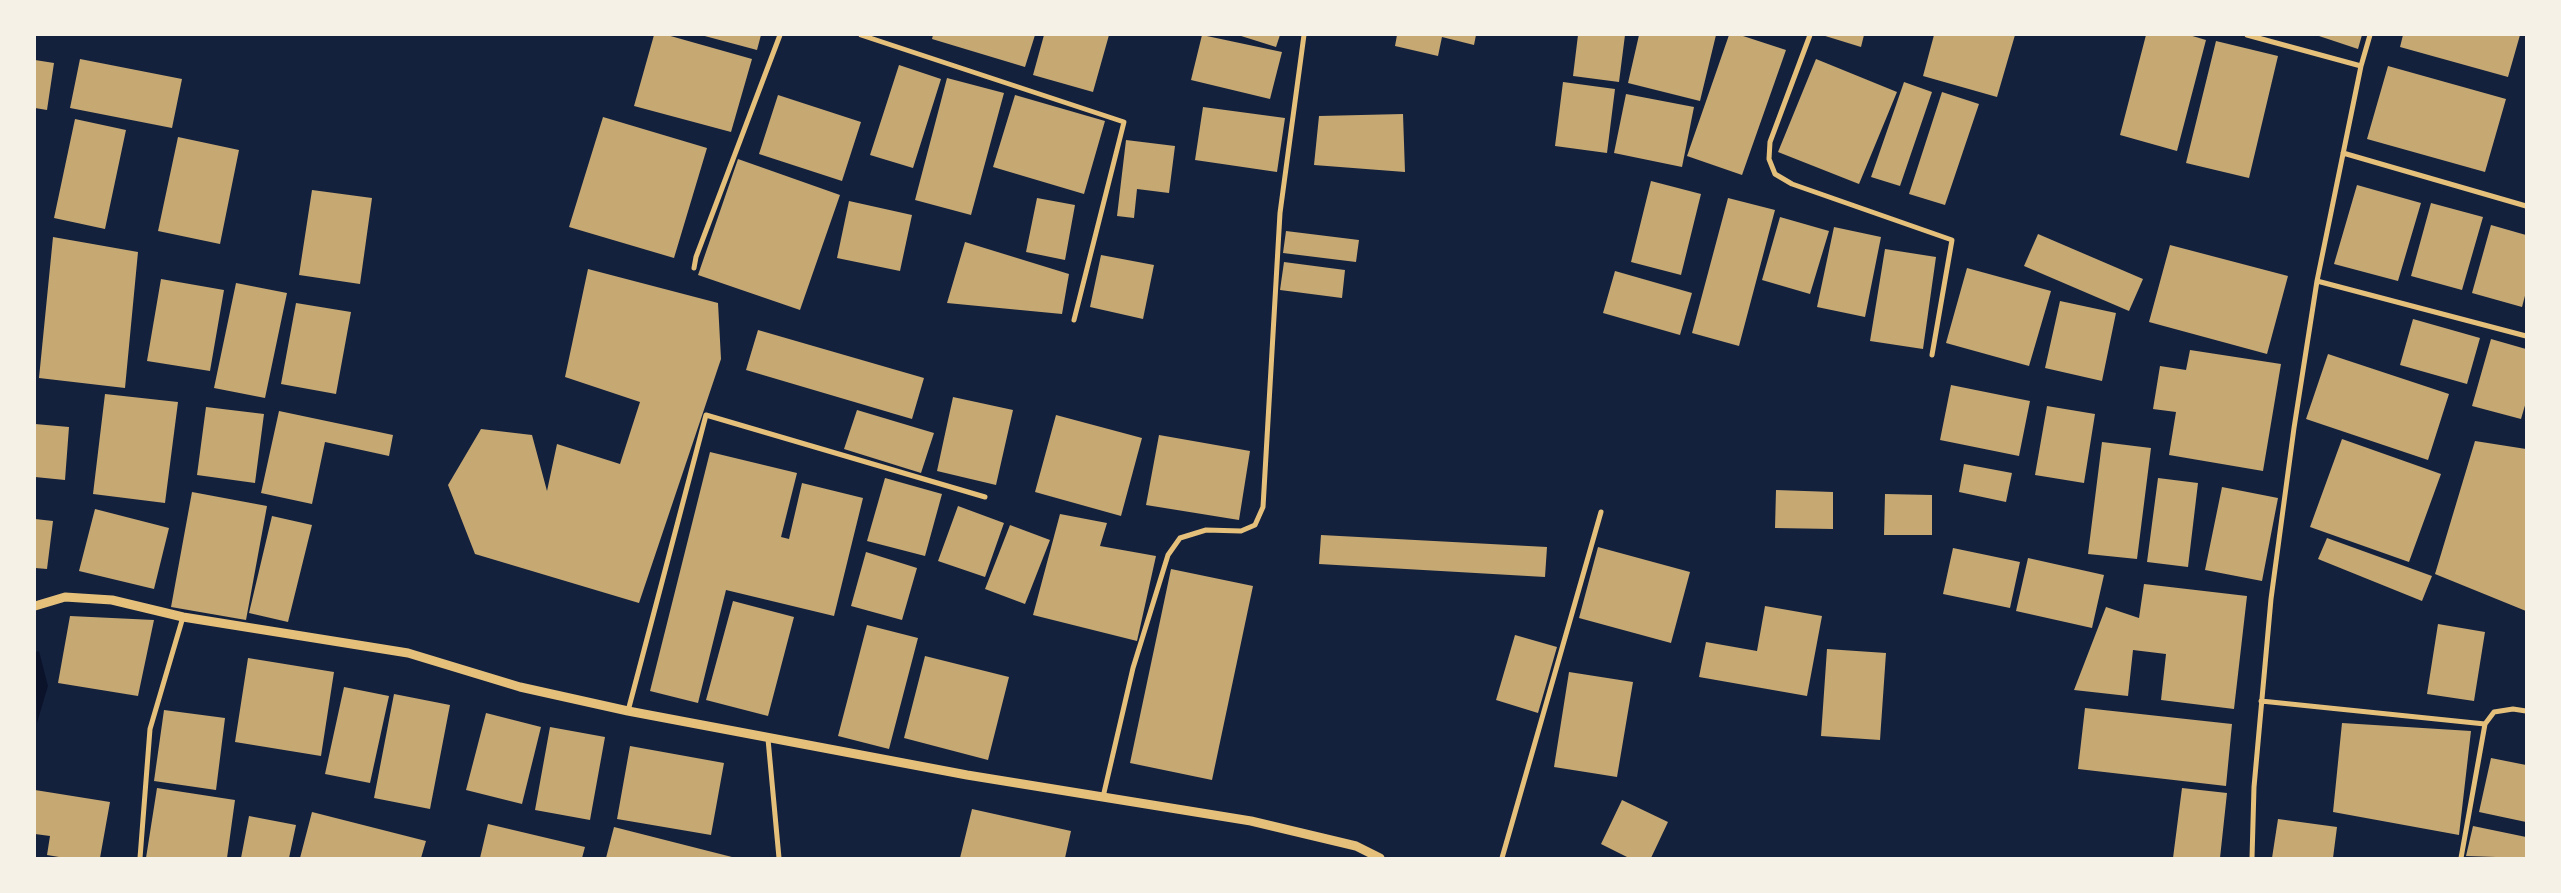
<!DOCTYPE html>
<html>
<head>
<meta charset="utf-8">
<style>
  body { margin:0 }
  #map { position:relative; width:2561px; height:893px; overflow:hidden; background:#14213d; font-family:Jost,sans-serif }
  canvas { display:block }
  .frame { position:absolute; inset:0; border:36px solid #f6f1e7; pointer-events:none }
</style>
</head>
<body>
<div id="map">
<canvas width="2561" height="893"></canvas>
<div class="frame"></div>
</div>
<script>
const context = document.querySelector('canvas').getContext('2d');
context.lineJoin = 'round';
function fill(path, color) { context.fillStyle = color; context.fill(path, 'evenodd'); }
const poly = rows => new Path2D(rows.map(r => 'M' + r).join(''));
function strokePath(path, color, width, dash) { context.strokeStyle = color; context.lineWidth = width; context.lineCap = dash ? 'butt' : 'round'; context.setLineDash(dash || []); context.stroke(path); }
fill(poly([
  [39,651,48,686,37,723,35,652]
]), '#0b132b');
fill(poly([
  [654,35,667,35,752,59,731,132,634,106],
  [701,35,761,35,757,50],
  [933,35,1035,35,1025,67,932,39],
  [1044,35,1109,35,1093,92,1033,75],
  [1202,35,1282,52,1270,99,1191,80],
  [1238,35,1280,35,1276,47],
  [1397,35,1476,35,1474,45,1442,37,1438,56,1395,46],
  [1578,35,1625,35,1619,82,1573,76],
  [1639,35,1716,35,1700,101,1628,83],
  [1729,35,1740,35,1786,50,1742,175,1687,156],
  [1822,35,1864,35,1861,47],
  [1934,35,2015,35,1997,97,1923,76],
  [2146,35,2189,35,2206,40,2177,151,2120,135],
  [2316,35,2362,35,2358,49],
  [2403,35,2520,35,2508,77,2400,47],
  [2216,41,2278,56,2249,178,2186,163],
  [80,59,182,79,172,128,70,108],
  [1816,59,1897,92,1859,184,1778,152],
  [35,60,54,63,47,110,35,108],
  [899,65,941,79,913,168,870,155],
  [2388,66,2506,99,2485,172,2367,139],
  [947,78,1004,93,971,215,915,200],
  [1563,82,1615,89,1607,153,1555,146],
  [1904,82,1932,92,1900,186,1871,177],
  [1942,92,1979,104,1945,205,1909,194],
  [1626,94,1694,107,1682,167,1614,153],
  [778,95,861,122,842,181,759,154],
  [1015,95,1105,121,1084,194,993,167],
  [1203,107,1285,118,1277,172,1195,160],
  [1403,114,1405,172,1314,165,1319,116],
  [603,117,707,148,674,258,569,227],
  [75,119,126,130,105,229,54,218],
  [178,137,239,150,220,244,158,231],
  [1126,140,1175,146,1169,193,1137,189,1134,218,1117,216],
  [738,159,840,195,800,310,698,275],
  [1651,181,1701,194,1681,275,1631,262],
  [2357,185,2421,203,2398,281,2334,264],
  [312,190,372,198,360,284,299,275],
  [1037,198,1075,205,1065,260,1026,252],
  [1728,198,1775,210,1739,346,1692,333],
  [849,201,912,215,900,271,837,258],
  [2431,203,2483,217,2462,290,2411,276],
  [1780,217,1829,231,1810,294,1762,280],
  [2491,225,2526,235,2526,292,2522,307,2472,293],
  [1834,227,1881,237,1865,317,1817,307],
  [1286,231,1359,240,1356,262,1283,253],
  [2038,234,2143,279,2129,311,2024,266],
  [53,237,138,252,125,388,39,378],
  [965,242,1069,274,1062,314,947,303],
  [2170,245,2288,276,2267,354,2149,322],
  [1885,249,1936,257,1923,349,1870,341],
  [1101,255,1154,265,1143,319,1090,307],
  [1284,262,1345,270,1342,298,1280,290],
  [1967,268,2051,291,2029,366,1946,343],
  [588,269,718,303,721,359,639,603,475,554,448,485,481,429,532,435,547,491,557,444,620,464,640,402,565,377],
  [1615,271,1692,293,1680,335,1603,313],
  [161,279,224,290,210,371,147,361],
  [236,283,287,293,265,398,214,388],
  [2060,301,2116,313,2102,381,2045,368],
  [296,303,351,312,336,394,281,384],
  [2413,319,2480,338,2467,384,2400,365],
  [758,330,924,378,912,419,746,370],
  [2491,339,2526,349,2526,402,2521,419,2472,406],
  [2190,350,2281,364,2263,471,2169,455,2176,412,2153,409,2160,366,2186,370],
  [2328,354,2449,394,2428,460,2306,419],
  [1951,385,2030,401,2019,456,1940,440],
  [105,394,178,402,165,503,93,494],
  [953,397,1013,410,996,485,937,471],
  [2047,406,2095,414,2084,483,2035,475],
  [206,407,264,414,255,483,197,475],
  [857,410,934,433,921,473,844,449],
  [279,411,393,435,389,456,325,442,312,504,261,493],
  [1056,415,1142,438,1121,516,1035,492],
  [35,424,69,427,65,480,35,477],
  [1159,435,1250,451,1239,520,1146,505],
  [2342,439,2441,474,2409,562,2310,527],
  [2475,441,2526,449,2526,611,2435,574],
  [2102,442,2151,448,2137,559,2088,554],
  [710,452,797,473,781,537,789,539,802,483,863,498,834,616,726,590,698,703,650,691],
  [1964,464,2012,473,2006,502,1959,492],
  [885,478,942,494,925,556,867,541],
  [2158,478,2198,483,2188,567,2147,562],
  [2222,487,2278,498,2262,581,2205,570],
  [1776,490,1833,492,1833,529,1775,528],
  [192,492,267,506,246,620,171,607],
  [1885,494,1932,495,1932,535,1884,535],
  [958,506,1004,523,985,577,938,561],
  [95,509,169,528,154,589,79,571],
  [1060,514,1107,523,1100,546,1156,556,1137,641,1033,615],
  [272,516,312,525,288,622,249,613],
  [35,519,53,521,47,569,35,568],
  [1010,525,1050,540,1025,604,985,589],
  [1321,535,1547,547,1545,577,1319,564],
  [2327,538,2432,576,2422,601,2318,559],
  [1598,547,1690,572,1671,643,1579,618],
  [1953,548,2020,562,2010,608,1943,594],
  [866,552,917,568,902,620,851,606],
  [2028,558,2104,575,2092,628,2016,611],
  [1171,569,1253,586,1212,780,1130,763],
  [2144,584,2247,596,2234,709,2161,700,2166,654,2133,650,2128,696,2074,690,2106,607,2139,618],
  [733,601,794,617,768,716,706,700],
  [1765,606,1822,616,1807,696,1699,677,1706,642,1757,651],
  [70,616,154,620,138,696,58,683],
  [2438,624,2485,632,2474,701,2427,694],
  [867,625,918,638,889,749,838,736],
  [1515,635,1557,647,1538,713,1496,700],
  [1827,649,1886,653,1880,740,1821,736],
  [925,656,1009,677,988,760,904,738],
  [248,658,334,672,321,756,235,742],
  [1569,672,1633,682,1617,777,1554,767],
  [344,687,389,696,370,783,325,774],
  [394,694,450,705,430,809,374,798],
  [2085,708,2232,724,2226,786,2078,769],
  [164,710,225,718,216,790,154,781],
  [486,713,541,727,522,804,466,790],
  [2342,723,2471,731,2459,835,2333,812],
  [550,727,605,737,590,820,535,810],
  [630,746,724,763,711,835,617,819],
  [2491,758,2526,765,2526,822,2479,812],
  [157,788,235,800,227,858,146,858],
  [2182,788,2227,793,2220,858,2173,858],
  [35,790,110,802,100,858,65,858,47,855,50,836,35,834],
  [1622,800,1668,822,1651,858,1629,858,1601,844],
  [972,809,1071,831,1065,858,960,858],
  [312,812,426,841,421,858,300,858],
  [249,816,296,825,289,858,241,858],
  [2278,819,2337,827,2333,858,2272,858],
  [488,824,585,847,582,858,480,858],
  [2473,826,2526,837,2526,858,2466,856],
  [614,827,732,857,732,858,606,858]
]), '#c6a872');
strokePath(poly([
  [861,35,1124,122,1074,320],
  [1810,35,1770,142,1769,159,1775,174,1792,184,1952,240,1932,355],
  [2247,35,2361,66],
  [2343,153,2526,206],
  [694,268,696,257,780,35],
  [2317,281,2526,336],
  [2261,701,2485,724],
  [628,711,706,415,985,497],
  [768,739,779,858],
  [1103,797,1133,668,1168,555,1180,538,1206,530,1241,531,1255,525,1263,507,1280,213,1304,35],
  [140,858,150,729,183,617],
  [1502,858,1601,512],
  [2252,858,2254,787,2271,599,2294,428,2317,281,2361,66,2370,35],
  [2461,858,2485,724,2494,712,2513,709,2526,711]
]), '#e5c07b', 5);
strokePath(poly([
  [35,606,65,597,112,600,183,617,408,653,520,687,628,711,967,775,1251,821,1356,846,1380,858]
]), '#e5c07b', 9);
</script>
</body>
</html>
